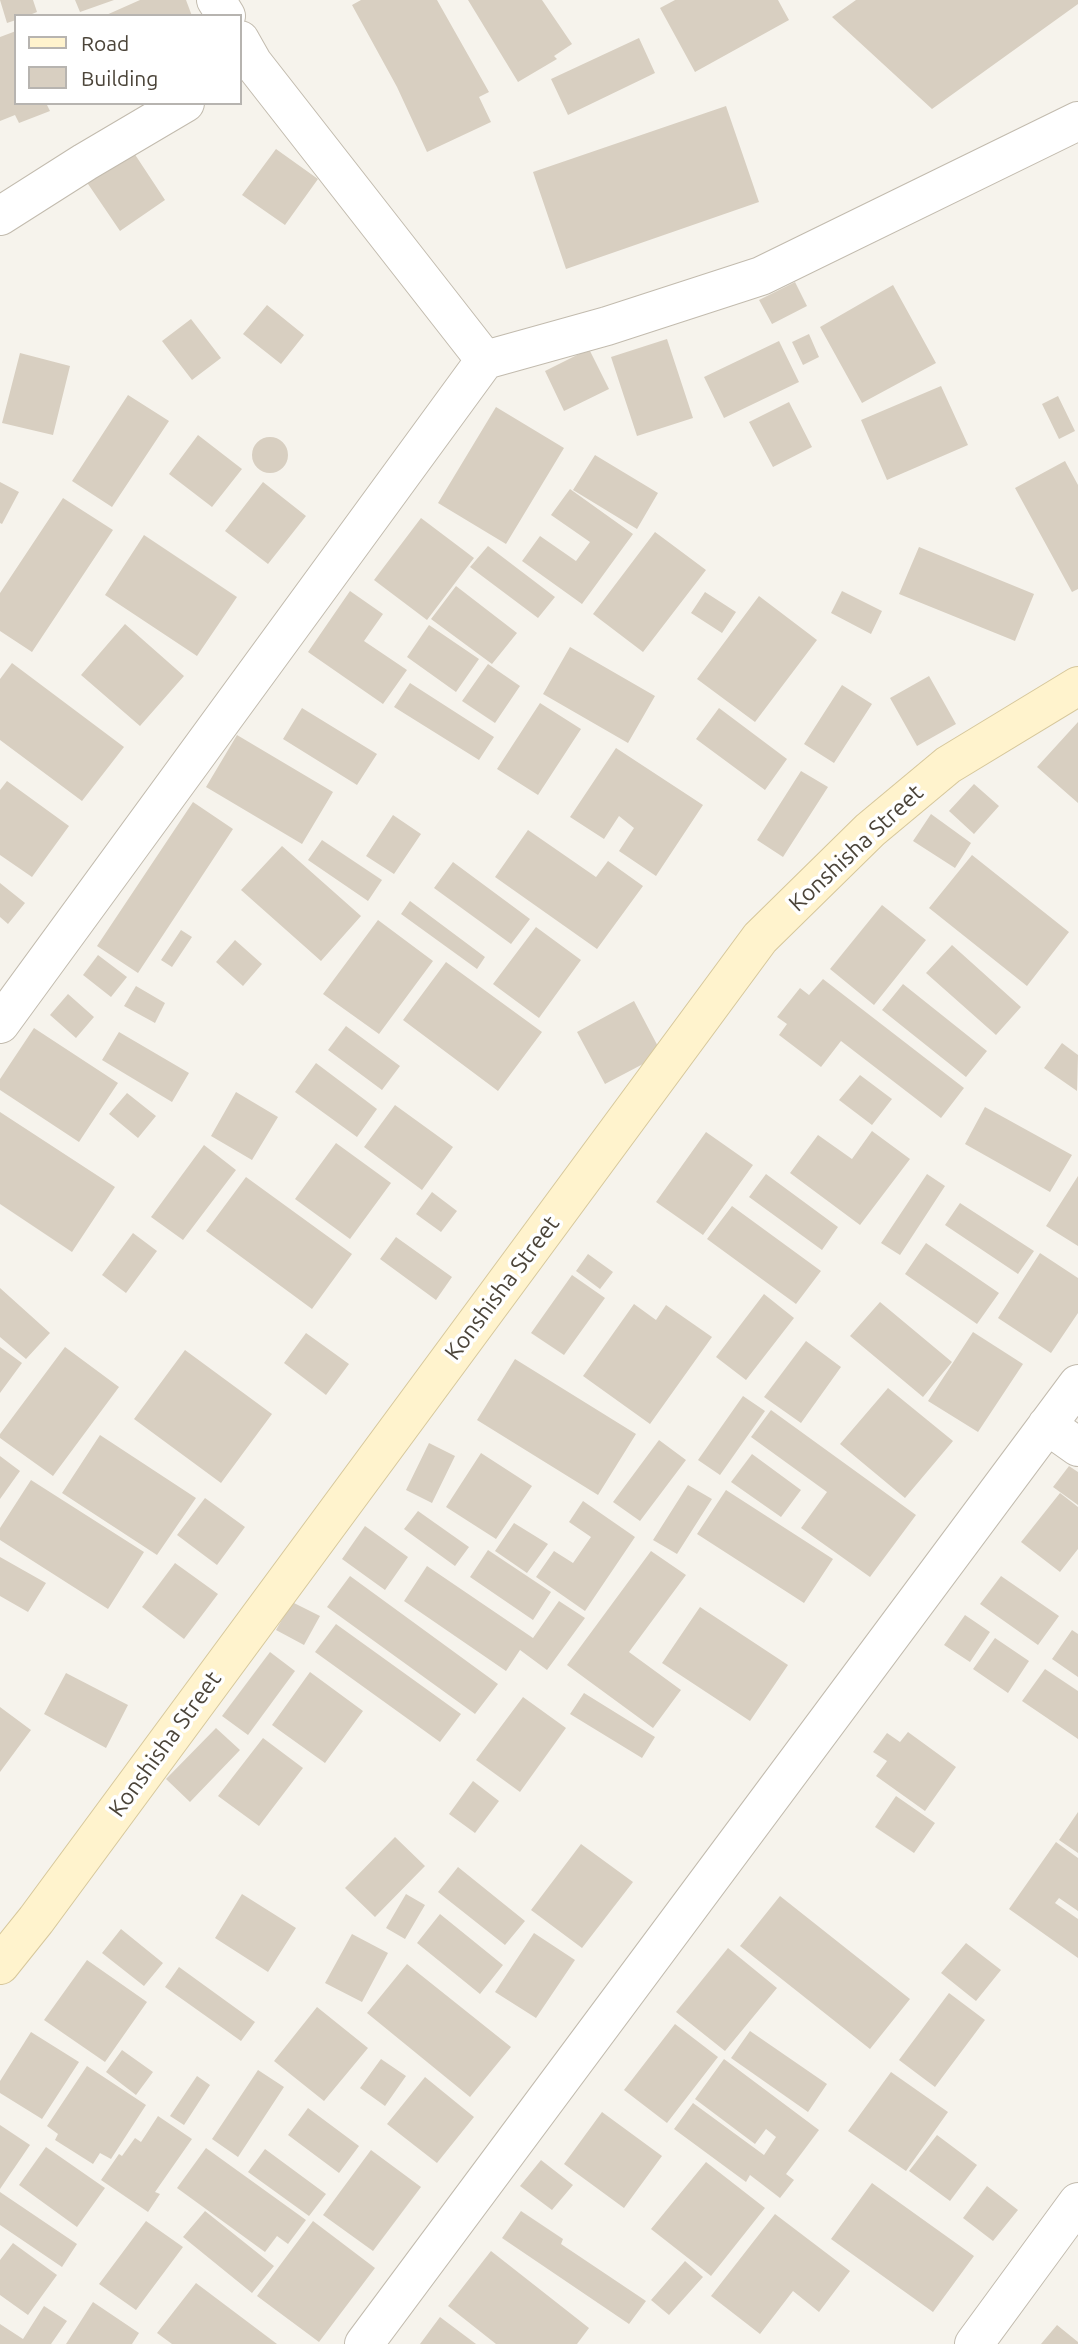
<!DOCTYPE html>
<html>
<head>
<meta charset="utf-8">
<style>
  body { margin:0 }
  #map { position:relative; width:1078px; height:2344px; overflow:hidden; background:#f6f3ec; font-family:Ubuntu,sans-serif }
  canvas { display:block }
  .legend { position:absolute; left:14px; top:14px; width:228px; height:91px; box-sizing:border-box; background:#fff; border:2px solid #b7b4b0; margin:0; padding:9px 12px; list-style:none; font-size:21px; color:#4b4439 }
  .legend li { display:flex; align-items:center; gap:14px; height:35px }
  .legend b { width:35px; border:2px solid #b7b4b0 }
</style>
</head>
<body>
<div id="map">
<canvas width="1078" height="2344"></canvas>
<ul class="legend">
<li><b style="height:9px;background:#fff3cd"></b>Road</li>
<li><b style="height:19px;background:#d8cfc1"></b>Building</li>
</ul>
</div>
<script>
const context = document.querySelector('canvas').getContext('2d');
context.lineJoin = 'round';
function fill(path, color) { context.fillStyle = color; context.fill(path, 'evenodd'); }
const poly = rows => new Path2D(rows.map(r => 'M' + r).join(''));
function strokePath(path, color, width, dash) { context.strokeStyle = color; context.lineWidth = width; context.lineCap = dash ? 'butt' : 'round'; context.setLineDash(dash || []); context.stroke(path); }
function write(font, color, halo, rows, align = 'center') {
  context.font = font + ' Ubuntu,sans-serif'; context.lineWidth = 7; context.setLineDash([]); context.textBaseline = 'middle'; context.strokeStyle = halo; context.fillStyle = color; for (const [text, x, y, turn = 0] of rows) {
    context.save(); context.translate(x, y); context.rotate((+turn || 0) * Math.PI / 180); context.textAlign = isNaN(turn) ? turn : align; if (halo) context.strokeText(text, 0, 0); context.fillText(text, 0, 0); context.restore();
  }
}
fill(poly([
  [0,0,33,0,37,12,27,16,16,16,16,20,7,23],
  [75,0,114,0,80,12],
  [140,0,186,0,192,16,104,16],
  [361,0,437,0,489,92,479,97,491,122,427,152,397,87,352,5],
  [468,0,542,0,572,44,554,56,557,59,518,82],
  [675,0,778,0,789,20,695,72,660,8],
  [856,0,1078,0,1078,4,932,109,832,17],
  [16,31,16,103,46,103,50,111,19,123,15,115,0,121,0,37],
  [639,38,655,73,568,115,551,79],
  [726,106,759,202,566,269,533,172],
  [276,149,318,179,285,225,242,195],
  [132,150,165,200,120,231,86,181],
  [795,282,807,306,772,324,759,300],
  [893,285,936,363,862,403,820,327],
  [267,305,304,335,281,364,243,334],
  [191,319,221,358,192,380,162,341],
  [809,334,819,357,803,365,792,342],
  [667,339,693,418,637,436,611,357],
  [779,341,799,382,724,418,704,377],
  [589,349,609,389,564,411,545,371],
  [20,353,70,366,53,435,2,423],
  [941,386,968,445,887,480,861,420],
  [128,395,169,421,112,507,72,481],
  [1058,396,1075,431,1059,439,1042,404],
  [789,402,812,447,773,467,749,422],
  [496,407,564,448,506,544,438,503],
  [198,435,242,469,212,507,169,474],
  '252 455a18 18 0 1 1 36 0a18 18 0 1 1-36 0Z',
  [595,455,658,493,637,529,573,490],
  [1065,461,1078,485,1078,589,1072,592,1015,488],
  [0,482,19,492,2,524,0,523],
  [263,482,306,516,268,564,225,531],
  [570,489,633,534,582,604,522,561,540,536,576,561,590,542,551,515],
  [63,498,113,530,32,652,0,631,0,593],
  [421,518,474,558,427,620,374,580],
  [655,532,706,570,643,652,593,614],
  [144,535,237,597,197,656,105,595],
  [488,546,555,597,538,618,470,567],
  [919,547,1034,594,1015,641,899,594],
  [456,586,517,633,492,664,431,619],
  [350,591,383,614,364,641,407,670,383,704,308,652],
  [842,591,882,611,871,634,831,613],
  [705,592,736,612,722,633,691,613],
  [759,596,817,640,755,722,697,679],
  [125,624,184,676,140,726,81,675],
  [429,625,479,659,456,692,407,657],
  [570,647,655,696,628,743,543,694],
  [12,663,124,747,82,801,0,740,0,679],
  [488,664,520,686,495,723,462,701],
  [929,676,956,724,917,746,890,698],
  [410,683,494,737,479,760,394,707],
  [842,685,872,704,834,763,804,744],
  [540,703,581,729,538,795,497,769],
  [302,708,377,754,357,785,283,739],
  [719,708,787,759,765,790,696,739],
  [1078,722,1078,803,1037,767],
  [237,735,333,792,302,844,206,787],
  [616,748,703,805,656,876,619,851,634,828,619,816,604,839,570,817],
  [801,771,828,787,783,857,757,840],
  [7,781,69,826,32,877,0,855,0,790],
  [974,784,999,806,974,834,949,811],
  [193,802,233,829,138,973,97,946],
  [931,814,971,843,955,868,913,841],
  [393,815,421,834,394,874,366,856],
  [528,830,596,877,608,861,643,886,597,949,495,877],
  [322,840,382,880,368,901,308,860],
  [282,846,361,916,321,961,241,890],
  [972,855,1069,932,1027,986,929,908],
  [453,862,530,919,511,944,434,888],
  [0,883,25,903,8,924,0,917],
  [410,901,485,957,477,969,401,914],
  [882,905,926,940,874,1005,830,969],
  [378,920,433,961,379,1034,323,994],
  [536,927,581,960,539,1018,493,984],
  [181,930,192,937,172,967,161,960],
  [235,940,262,964,243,986,216,962],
  [952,945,1021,1007,996,1035,926,973],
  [98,955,127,977,111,997,83,975],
  [446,962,542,1032,498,1091,403,1020],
  [823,979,964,1088,941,1118,841,1041,821,1067,779,1035,787,1024,777,1017,800,988,809,995],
  [903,984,987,1051,966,1077,882,1010],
  [136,986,165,1003,155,1023,124,1006],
  [68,994,94,1017,76,1038,50,1015],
  [634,1001,662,1054,605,1084,577,1032],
  [346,1026,400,1066,382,1090,328,1050],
  [34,1028,118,1083,79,1142,0,1090,0,1079],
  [119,1032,189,1073,172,1102,102,1060],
  [1062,1043,1078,1055,1077,1091,1044,1068],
  [316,1063,377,1109,357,1137,295,1092],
  [860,1075,892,1099,872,1125,839,1100],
  [236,1092,278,1117,252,1160,211,1136],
  [127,1093,156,1116,138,1138,109,1114],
  [395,1105,453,1147,422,1190,364,1147],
  [985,1107,1072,1155,1050,1192,965,1144],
  [0,1112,115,1187,72,1252,0,1204],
  [872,1131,910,1159,860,1225,790,1173,818,1135,852,1159],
  [706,1132,753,1165,703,1235,656,1202],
  [336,1143,391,1183,350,1239,295,1199],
  [204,1145,236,1170,183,1240,151,1217],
  [766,1174,838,1227,822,1250,749,1197],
  [927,1174,945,1186,900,1255,881,1243],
  [1078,1176,1078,1246,1046,1226],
  [246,1177,352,1254,312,1309,206,1231],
  [432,1192,457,1211,441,1232,416,1214],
  [960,1203,1034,1251,1018,1274,945,1225],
  [732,1206,821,1271,796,1304,707,1239],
  [133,1233,157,1251,126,1293,102,1275],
  [396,1237,452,1277,436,1300,380,1259],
  [926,1243,999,1293,977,1324,905,1274],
  [1040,1253,1078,1278,1078,1313,1051,1353,998,1318],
  [588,1254,613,1272,600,1289,576,1271],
  [572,1275,605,1298,564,1355,531,1333],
  [0,1288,50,1333,26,1359,0,1337],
  [764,1294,794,1318,746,1380,716,1357],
  [880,1302,952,1362,923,1397,850,1336],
  [634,1304,656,1320,666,1305,712,1337,650,1424,583,1376],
  [973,1332,1023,1364,978,1432,928,1401],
  [306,1333,349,1364,326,1395,284,1363],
  [806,1341,841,1367,801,1423,764,1397],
  [0,1347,22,1363,0,1393],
  [65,1347,119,1387,53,1476,0,1438,0,1434],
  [185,1350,272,1414,221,1483,134,1419],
  [515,1359,636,1434,598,1495,477,1420],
  [888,1388,953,1441,905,1498,840,1444],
  [743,1396,765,1411,720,1475,698,1460],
  [771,1410,916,1515,870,1577,801,1528,827,1492,751,1437],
  [100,1435,196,1498,157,1555,62,1493],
  [659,1440,686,1460,640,1521,613,1502],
  [429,1443,455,1456,432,1503,406,1490],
  [481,1453,532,1486,496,1539,446,1507],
  [752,1454,801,1490,781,1517,731,1482],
  [0,1456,20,1471,0,1499],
  [1069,1466,1078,1472,1078,1505,1053,1487],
  [31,1480,144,1552,108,1609,0,1540,0,1528],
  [688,1485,712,1499,677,1554,653,1540],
  [726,1490,833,1559,804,1603,697,1534],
  [1060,1493,1078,1507,1078,1549,1060,1572,1021,1542],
  [205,1498,245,1527,217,1565,177,1535],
  [583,1501,635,1537,585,1611,536,1577,554,1551,573,1563,591,1537,569,1522],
  [418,1511,469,1547,455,1566,404,1529],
  [514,1523,548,1544,527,1573,495,1551],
  [365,1526,408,1557,385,1590,342,1559],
  [488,1550,551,1592,533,1620,470,1577],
  [651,1551,686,1575,629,1652,681,1690,653,1728,567,1665],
  [0,1557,46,1583,28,1612,0,1596],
  [175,1563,218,1594,184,1639,142,1607],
  [427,1566,533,1638,559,1601,585,1618,547,1670,520,1650,506,1671,404,1601],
  [350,1576,498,1684,475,1714,327,1607],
  [1001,1576,1059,1616,1038,1645,980,1604],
  [292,1602,320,1616,304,1645,276,1630],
  [700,1607,788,1665,750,1721,662,1663],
  [965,1615,990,1632,970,1662,944,1645],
  [336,1624,461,1714,440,1742,315,1652],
  [1072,1630,1078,1634,1078,1677,1052,1659],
  [995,1638,1029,1661,1008,1693,973,1669],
  [270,1652,295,1671,248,1735,222,1716],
  [1045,1669,1078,1691,1078,1739,1022,1701],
  [310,1672,363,1711,325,1763,272,1725],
  [66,1673,128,1705,106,1748,44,1714],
  [584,1693,655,1737,642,1758,570,1714],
  [523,1697,566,1728,520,1792,476,1760],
  [0,1707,31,1730,0,1772],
  [216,1728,240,1750,190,1802,166,1779],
  [908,1732,956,1767,925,1811,876,1776,887,1761,873,1752,887,1733,900,1742],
  [263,1738,303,1768,259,1826,218,1796],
  [473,1781,499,1801,475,1833,449,1814],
  [896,1796,935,1823,914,1853,875,1827],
  [1078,1812,1078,1853,1059,1840],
  [395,1837,425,1866,375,1917,345,1888],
  [1056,1842,1078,1858,1078,1911,1059,1898,1055,1903,1078,1919,1078,1958,1009,1909],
  [581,1844,633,1882,582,1948,531,1910],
  [458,1867,525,1921,505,1945,438,1892],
  [242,1894,296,1928,268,1972,215,1938],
  [406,1894,425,1905,405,1939,386,1928],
  [780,1896,910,1999,870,2049,740,1946],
  [440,1914,503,1965,480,1994,417,1943],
  [121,1929,163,1963,144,1986,102,1953],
  [534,1933,575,1960,536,2018,495,1992],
  [352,1934,388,1953,362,2002,325,1983],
  [966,1943,1001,1970,976,2001,941,1973],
  [728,1948,777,1988,725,2051,676,2012],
  [87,1960,147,2002,105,2062,44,2020],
  [407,1964,511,2047,470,2097,367,2013],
  [179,1967,255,2022,241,2041,165,1987],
  [949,1993,985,2020,935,2087,899,2060],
  [317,2007,368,2048,324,2101,274,2061],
  [675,2024,718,2057,667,2123,624,2090],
  [750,2031,827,2084,808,2112,731,2058],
  [31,2032,79,2062,42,2119,0,2093,0,2081],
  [122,2050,153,2072,136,2095,106,2072],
  [381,2059,406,2076,385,2106,360,2088],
  [724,2059,819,2130,786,2174,794,2180,780,2198,750,2175,746,2182,674,2129,693,2103,764,2155,776,2137,766,2129,755,2144,695,2099],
  [87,2066,146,2105,111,2159,100,2153,93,2164,55,2140,58,2134,47,2126],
  [258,2070,284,2087,238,2157,212,2139],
  [891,2072,948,2112,906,2171,848,2131],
  [197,2076,210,2085,184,2125,170,2116],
  [425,2077,474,2117,437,2163,387,2124],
  [308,2108,359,2146,339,2173,288,2135],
  [602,2112,662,2156,624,2208,564,2164],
  [158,2116,192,2139,155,2192,160,2194,148,2212,101,2180,119,2154,122,2156,135,2138,141,2142],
  [0,2125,30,2145,0,2189],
  [937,2135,977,2165,950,2201,909,2171],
  [46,2147,105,2188,77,2227,19,2185],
  [206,2148,306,2220,288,2244,277,2236,265,2252,177,2188],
  [265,2149,326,2194,309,2216,248,2172],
  [371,2150,421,2187,373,2251,323,2215],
  [541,2160,573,2185,552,2210,520,2186],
  [706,2162,765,2208,711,2276,651,2229],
  [872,2183,974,2256,933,2312,831,2239],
  [987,2186,1018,2210,993,2241,963,2218],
  [0,2192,77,2244,62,2267,0,2225],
  [205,2211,274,2266,252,2293,183,2237],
  [521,2211,563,2239,561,2244,646,2301,629,2324,502,2238],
  [775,2214,850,2271,819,2312,793,2291,760,2334,711,2296],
  [146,2221,183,2247,136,2310,99,2284],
  [313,2221,375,2268,319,2342,257,2296],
  [13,2243,57,2275,28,2315,0,2295,0,2260],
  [491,2251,589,2328,577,2344,496,2344,448,2306],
  [685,2261,703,2277,669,2315,651,2300],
  [196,2283,277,2344,172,2344,157,2333],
  [93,2302,139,2333,132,2344,66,2344],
  [44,2306,67,2321,51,2344,0,2344,0,2324,23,2339],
  [440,2317,476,2344,420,2344],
  [1057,2325,1078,2342,1078,2344,1041,2344]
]), '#d8cfc1');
const street = poly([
  [216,0,226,16],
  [240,40,253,63,485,360],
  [0,216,85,162,185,103],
  [0,1024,485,360,607,326,761,276,1078,121],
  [1047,1425,1078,1447],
  [364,2344,1078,1384],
  [974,2344,1078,2202]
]);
const secondary = poly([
  [0,1965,36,1920,760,938,870,830,948,765,1078,686]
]);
strokePath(street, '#c2bbae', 40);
strokePath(secondary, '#d6c79b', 40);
strokePath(street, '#fff', 38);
strokePath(secondary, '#fff3cd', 38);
write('23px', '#4b4439', '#fff', [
  ["Konshisha Street",856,848,-43],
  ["Konshisha Street",502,1288,-53],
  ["Konshisha Street",165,1744,-54]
]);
</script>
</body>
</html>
